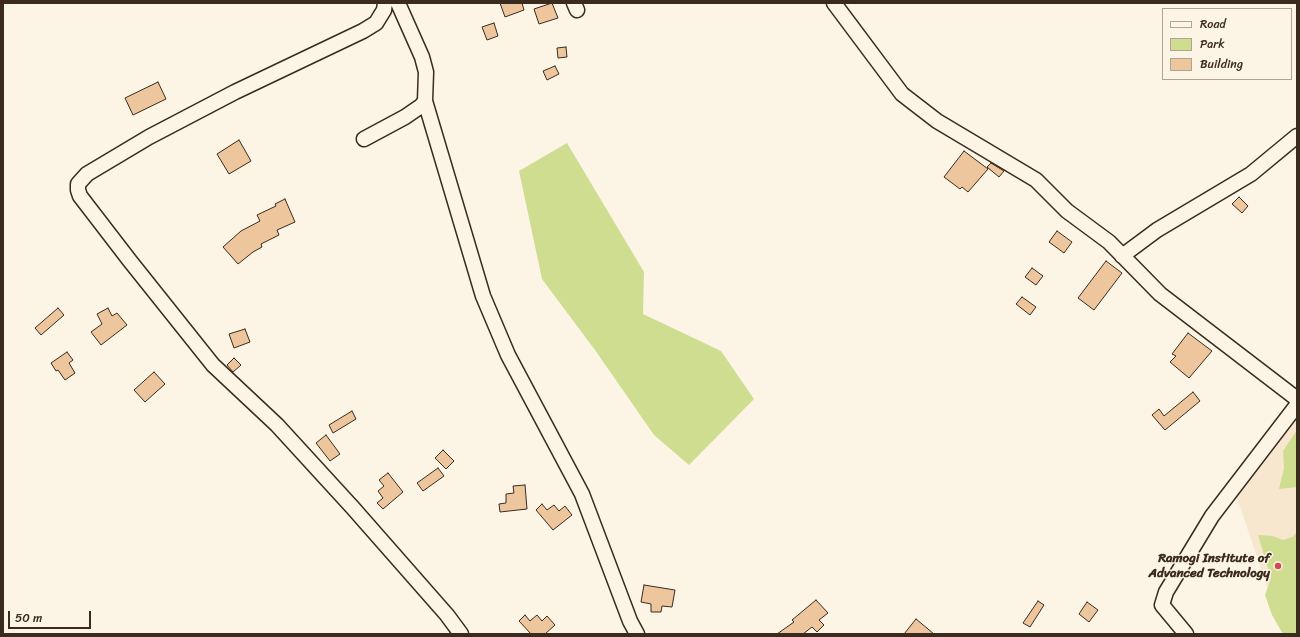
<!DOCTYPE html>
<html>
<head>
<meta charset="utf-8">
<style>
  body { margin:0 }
  #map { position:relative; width:1300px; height:637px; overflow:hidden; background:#fcf5e5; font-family:Sriracha,sans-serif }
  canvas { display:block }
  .frame { position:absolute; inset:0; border:4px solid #3b2a1e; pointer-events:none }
  .legend { position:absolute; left:1162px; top:8px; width:130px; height:72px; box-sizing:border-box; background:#fcf5e5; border:1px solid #afa495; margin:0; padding:5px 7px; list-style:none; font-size:12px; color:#3b2a1e }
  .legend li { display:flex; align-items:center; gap:8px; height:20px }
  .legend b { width:20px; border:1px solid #afa495 }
  .scale { position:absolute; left:8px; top:611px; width:83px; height:18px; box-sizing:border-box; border:2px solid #3b2a1e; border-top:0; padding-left:5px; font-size:12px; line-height:14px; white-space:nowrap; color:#3b2a1e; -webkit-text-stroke:3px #fcf5e5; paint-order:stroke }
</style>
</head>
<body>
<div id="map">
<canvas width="1300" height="637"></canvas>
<div class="frame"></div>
<ul class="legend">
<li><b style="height:5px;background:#fcf5e5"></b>Road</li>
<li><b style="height:11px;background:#cfdd91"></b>Park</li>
<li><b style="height:11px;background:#edc69d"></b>Building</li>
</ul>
<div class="scale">50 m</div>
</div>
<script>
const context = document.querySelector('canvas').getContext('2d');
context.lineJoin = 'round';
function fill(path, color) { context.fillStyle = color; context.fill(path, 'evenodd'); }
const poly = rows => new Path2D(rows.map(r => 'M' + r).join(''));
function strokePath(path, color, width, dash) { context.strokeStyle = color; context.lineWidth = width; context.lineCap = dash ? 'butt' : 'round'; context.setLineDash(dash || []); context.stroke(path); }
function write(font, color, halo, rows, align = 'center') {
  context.font = font + ' Sriracha,sans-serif'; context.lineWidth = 3; context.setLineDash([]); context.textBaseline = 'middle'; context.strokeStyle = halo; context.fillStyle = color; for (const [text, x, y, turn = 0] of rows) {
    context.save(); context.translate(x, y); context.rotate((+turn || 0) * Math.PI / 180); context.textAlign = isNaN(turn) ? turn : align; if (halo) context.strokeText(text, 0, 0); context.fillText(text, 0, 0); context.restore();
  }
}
fill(poly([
  [1297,419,1297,634,1283,634,1237,498]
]), '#f8e7cf');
fill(poly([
  [567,143,644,272,643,314,721,351,754,399,689,465,654,435,595,350,542,279,519,171],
  [1297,430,1297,487,1279,489,1284,468,1283,451],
  [1297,531,1297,634,1283,634,1272,615,1265,595,1271,578,1258,535,1273,536,1283,540,1293,537]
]), '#cfdd91');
const building = poly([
  [500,3,522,3,524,10,505,17,500,3],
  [552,3,558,18,539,24,534,9,552,3],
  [494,23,498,36,487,40,482,27,494,23],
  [566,47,567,57,558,58,557,48,566,47],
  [555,66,559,74,547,80,543,71,555,66],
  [158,82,166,99,133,115,125,98,158,82],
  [239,140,251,161,229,174,217,154,239,140],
  [964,151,988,169,968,192,962,187,960,189,944,177,964,151],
  [991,163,1004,171,999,177,987,167,991,163],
  [1239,197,1248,206,1242,213,1232,204,1239,197],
  [285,199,295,222,277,230,279,235,261,244,262,247,253,252,238,264,223,247,241,231,260,221,257,215,276,206,275,204,285,199],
  [1057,231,1072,242,1064,253,1049,242,1057,231],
  [1106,261,1122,273,1094,310,1078,298,1106,261],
  [1032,268,1043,276,1036,285,1025,277,1032,268],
  [1022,297,1036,307,1030,315,1016,304,1022,297],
  [58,308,64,315,41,335,35,328,58,308],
  [108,308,112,316,117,313,127,325,101,345,91,332,102,324,97,314,108,308],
  [245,329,250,342,234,348,229,334,245,329],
  [1188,333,1212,351,1189,378,1170,362,1176,356,1172,354,1188,333],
  [67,352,73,360,69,363,75,373,65,380,58,370,56,371,51,363,67,352],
  [234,358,241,365,233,372,227,365,234,358],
  [154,372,165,384,145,402,134,390,154,372],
  [1193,392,1200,401,1165,430,1152,415,1159,409,1164,416,1193,392],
  [352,411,356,419,333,433,329,425,352,411],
  [326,435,340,454,330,461,316,443,326,435],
  [443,450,454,461,446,469,435,458,443,450],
  [438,468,444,476,423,491,417,483,438,468],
  [388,473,403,492,383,509,377,503,383,498,378,491,384,486,379,480,388,473],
  [525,485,527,509,500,512,499,504,506,503,506,494,514,493,513,486,525,485],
  [542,504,547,510,554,505,559,511,565,506,572,515,553,530,536,510,542,504],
  [644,585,675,590,672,607,662,606,661,612,651,612,651,604,641,602,644,585],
  [816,600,828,613,819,620,824,625,817,632,812,627,803,634,777,634,794,622,792,620,816,600],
  [1038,601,1044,605,1030,627,1023,623,1038,601],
  [1087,602,1098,610,1089,622,1079,614,1087,602],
  [525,615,530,621,537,615,542,621,547,616,555,625,545,634,531,634,519,621,525,615],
  [916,619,934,634,904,634,916,619]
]);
fill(building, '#edc69d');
strokePath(building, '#3b2a1e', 1);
const minor = poly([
  [385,3,384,10,376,23,363,31,235,92,149,137,87,174,78,184,78,190,80,196,130,261,213,365,277,425,353,508,447,615,461,634],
  [574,3,577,10],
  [834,3,902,94,937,121,1036,180,1067,211,1109,242,1160,294,1297,399],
  [425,101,483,296,508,355,582,494,630,621,637,634],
  [364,139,405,117,421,106,425,101,426,72,422,57,398,3],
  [1122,256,1157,230,1251,174,1297,136],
  [1186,634,1162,605,1166,592,1212,516,1297,405]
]);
strokePath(minor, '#3b2a1e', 17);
strokePath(minor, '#fcf5e5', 14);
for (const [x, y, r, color] of [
  [1278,566,4,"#d1495b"]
]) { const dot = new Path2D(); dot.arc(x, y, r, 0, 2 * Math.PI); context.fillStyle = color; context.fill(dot); strokePath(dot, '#fcf5e5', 1.5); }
write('bold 13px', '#3b2a1e', '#fcf5e5', [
  ["Ramogi Institute of",1270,559],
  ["Advanced Technology",1270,574]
], 'right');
</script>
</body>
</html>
